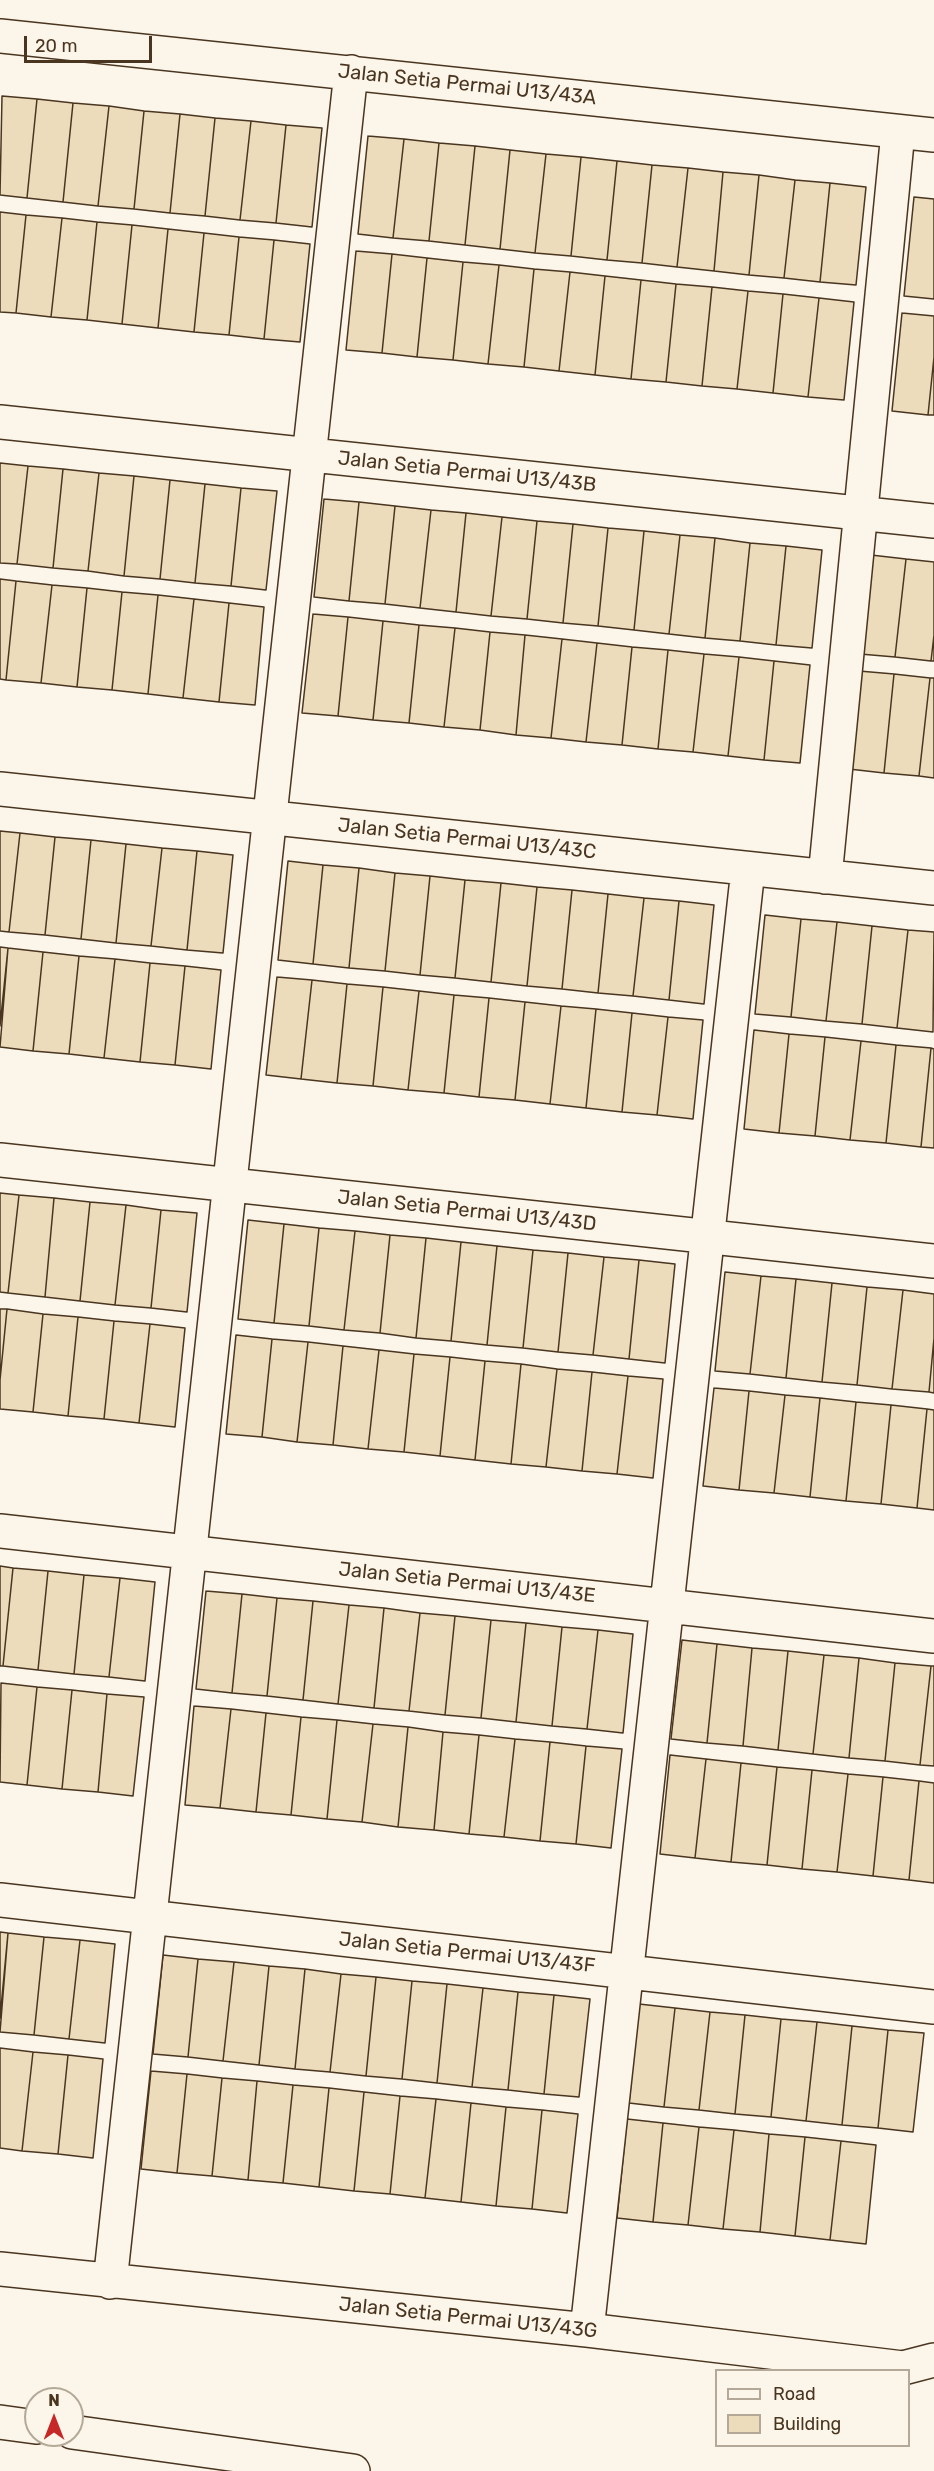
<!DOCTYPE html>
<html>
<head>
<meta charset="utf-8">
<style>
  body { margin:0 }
  #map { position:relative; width:934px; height:2471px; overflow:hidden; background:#fbf6e9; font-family:Rubik,sans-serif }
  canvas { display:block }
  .legend { position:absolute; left:715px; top:2369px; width:195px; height:78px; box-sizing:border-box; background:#fbf6e9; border:2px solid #b4a999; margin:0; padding:8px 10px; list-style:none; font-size:18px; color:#4a3520 }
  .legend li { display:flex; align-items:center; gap:12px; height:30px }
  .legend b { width:30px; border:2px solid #b4a999 }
  .north { position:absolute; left:24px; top:2387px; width:60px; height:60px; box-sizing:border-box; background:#fbf6e9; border:2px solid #b4a999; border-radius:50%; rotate:0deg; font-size:16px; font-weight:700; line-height:24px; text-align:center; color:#4a3520 }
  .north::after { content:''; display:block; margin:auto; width:21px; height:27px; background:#c62828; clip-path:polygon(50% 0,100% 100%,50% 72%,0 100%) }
  .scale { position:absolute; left:24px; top:36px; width:128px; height:27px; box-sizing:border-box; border:3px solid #4a3520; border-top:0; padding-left:8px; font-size:18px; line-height:21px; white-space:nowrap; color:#4a3520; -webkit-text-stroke:4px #fbf6e9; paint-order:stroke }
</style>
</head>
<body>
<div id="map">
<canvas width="934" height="2471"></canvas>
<ul class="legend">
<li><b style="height:8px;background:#fbf6e9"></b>Road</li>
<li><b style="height:16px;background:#ecdcbc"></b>Building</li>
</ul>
<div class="north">N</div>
<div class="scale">20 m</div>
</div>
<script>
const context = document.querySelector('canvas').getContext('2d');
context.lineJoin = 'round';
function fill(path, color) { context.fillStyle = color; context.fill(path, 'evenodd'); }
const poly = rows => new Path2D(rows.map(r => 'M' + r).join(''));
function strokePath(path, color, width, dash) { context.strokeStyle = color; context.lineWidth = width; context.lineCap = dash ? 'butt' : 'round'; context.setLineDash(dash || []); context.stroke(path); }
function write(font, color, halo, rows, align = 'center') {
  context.font = font + ' Rubik,sans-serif'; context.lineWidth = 4.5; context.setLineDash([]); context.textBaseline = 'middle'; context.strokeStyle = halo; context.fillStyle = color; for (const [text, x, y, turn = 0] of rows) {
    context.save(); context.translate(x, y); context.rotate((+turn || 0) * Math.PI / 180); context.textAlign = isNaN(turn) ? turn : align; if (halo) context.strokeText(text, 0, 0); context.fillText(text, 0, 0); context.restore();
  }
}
const building = poly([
  [2,96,37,99,27,198,0,195,2,96],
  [37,99,73,103,63,202,27,198,37,99],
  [73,103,109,106,98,206,63,202,73,103],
  [109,106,144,111,134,209,98,206,109,106],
  [144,111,180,114,170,213,134,209,144,111],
  [180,114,215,118,205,216,170,213,180,114],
  [215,118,251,121,240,220,205,216,215,118],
  [251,121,286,125,276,223,240,220,251,121],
  [286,125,322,128,312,227,276,223,286,125],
  [368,136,404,139,393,238,358,234,368,136],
  [404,139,439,143,429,241,393,238,404,139],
  [439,143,475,146,465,245,429,241,439,143],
  [475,146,510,150,500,249,465,245,475,146],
  [510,150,546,154,535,253,500,249,510,150],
  [546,154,581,157,571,256,535,253,546,154],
  [581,157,617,161,607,260,571,256,581,157],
  [617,161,652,165,642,263,607,260,617,161],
  [652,165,688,168,677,267,642,263,652,165],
  [688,168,723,172,714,271,677,267,688,168],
  [723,172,759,175,749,275,714,271,723,172],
  [759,175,795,180,784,278,749,275,759,175],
  [795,180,830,183,820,282,784,278,795,180],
  [830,183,866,187,856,285,820,282,830,183],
  [914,197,934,199,934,299,904,296,914,197],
  [0,212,26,215,16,313,0,312,0,212],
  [26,215,62,218,51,317,16,313,26,215],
  [62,218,97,222,87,320,51,317,62,218],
  [97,222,132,225,122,324,87,320,97,222],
  [132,225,168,229,158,328,122,324,132,225],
  [168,229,204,233,194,332,158,328,168,229],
  [204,233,239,237,229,335,194,332,204,233],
  [239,237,274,240,264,339,229,335,239,237],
  [274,240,310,244,300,342,264,339,274,240],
  [356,251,392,254,382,353,346,350,356,251],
  [392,254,427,258,417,357,382,353,392,254],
  [427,258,463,262,453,360,417,357,427,258],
  [463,262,499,265,488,364,453,360,463,262],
  [499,265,534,269,524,367,488,364,499,265],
  [534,269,570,272,559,371,524,367,534,269],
  [570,272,605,276,595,375,559,371,570,272],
  [605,276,641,280,631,379,595,375,605,276],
  [641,280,676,284,666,382,631,379,641,280],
  [676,284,712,287,702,386,666,382,676,284],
  [712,287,748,291,737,389,702,386,712,287],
  [748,291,783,294,773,393,737,389,748,291],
  [783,294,819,298,808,397,773,393,783,294],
  [819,298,854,302,844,400,808,397,819,298],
  [902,313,934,316,934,357,928,415,892,411,902,313],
  [934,357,934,415,928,415,934,357],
  [0,463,28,466,17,564,0,563,0,463],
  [28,466,63,469,53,568,17,564,28,466],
  [63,469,99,473,88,571,53,568,63,469],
  [99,473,134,476,124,576,88,571,99,473],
  [134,476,170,480,160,579,124,576,134,476],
  [170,480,205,484,195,583,160,579,170,480],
  [205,484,241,488,231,586,195,583,205,484],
  [241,488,277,491,266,590,231,586,241,488],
  [324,499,359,502,349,601,314,597,324,499],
  [359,502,395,506,385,604,349,601,359,502],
  [395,506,431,510,420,608,385,604,395,506],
  [431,510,466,513,456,612,420,608,431,510],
  [466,513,502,517,491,616,456,612,466,513],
  [502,517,537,521,527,619,491,616,502,517],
  [537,521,573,524,563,623,527,619,537,521],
  [573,524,608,528,598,626,563,623,573,524],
  [608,528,644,531,634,630,598,626,608,528],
  [644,531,680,535,669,634,634,630,644,531],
  [680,535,715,538,705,638,669,634,680,535],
  [715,538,750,543,740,641,705,638,715,538],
  [750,543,786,546,776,645,740,641,750,543],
  [786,546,822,550,812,648,776,645,786,546],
  [871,555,906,559,895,657,860,654,871,555],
  [906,559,934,562,934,635,931,661,895,657,906,559],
  [0,579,16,581,6,680,0,679,0,579],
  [16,581,52,585,41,683,6,680,16,581],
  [52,585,87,588,77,687,41,683,52,585],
  [87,588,122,592,112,690,77,687,87,588],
  [122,592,158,595,148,694,112,690,122,592],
  [158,595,194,599,183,698,148,694,158,595],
  [194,599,229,603,219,702,183,698,194,599],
  [229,603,264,607,255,705,219,702,229,603],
  [313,614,348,617,338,716,302,713,313,614],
  [348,617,383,621,373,720,338,716,348,617],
  [383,621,419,625,409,723,373,720,383,621],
  [419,625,455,628,444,727,409,723,419,625],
  [455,628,490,632,480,730,444,727,455,628],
  [490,632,525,635,516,735,480,730,490,632],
  [525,635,562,639,551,738,516,735,525,635],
  [934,635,934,661,931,661,934,635],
  [562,639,597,643,586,742,551,738,562,639],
  [597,643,632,647,622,745,586,742,597,643],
  [632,647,668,650,658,749,622,745,632,647],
  [668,650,704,654,693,752,658,749,668,650],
  [704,654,739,657,728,756,693,752,704,654],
  [739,657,774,661,764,760,728,756,739,657],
  [774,661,810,665,800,763,764,760,774,661],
  [859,671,894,674,884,773,849,769,859,671],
  [894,674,930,678,919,776,884,773,894,674],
  [930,678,934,678,934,778,919,776,930,678],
  [0,831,20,833,9,932,0,931,0,831],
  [20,833,55,837,45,935,9,932,20,833],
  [55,837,91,840,81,939,45,935,55,837],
  [91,840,126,844,116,943,81,939,91,840],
  [126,844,162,848,151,946,116,943,126,844],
  [162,848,197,851,187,950,151,946,162,848],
  [197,851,233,855,223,953,187,950,197,851],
  [288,861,323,865,313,964,278,960,288,861],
  [323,865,359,868,349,968,313,964,323,865],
  [359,868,395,873,385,971,349,968,359,868],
  [395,873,430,876,420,975,385,971,395,873],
  [430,876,465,880,455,978,420,975,430,876],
  [465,880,501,883,491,982,455,978,465,880],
  [501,883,537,887,527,986,491,982,501,883],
  [537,887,572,890,562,989,527,986,537,887],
  [572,890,608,894,598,993,562,989,572,890],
  [608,894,644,898,633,996,598,993,608,894],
  [644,898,679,901,669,1000,633,996,644,898],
  [679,901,714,905,704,1004,669,1000,679,901],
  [765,915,801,919,791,1017,755,1014,765,915],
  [801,919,837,922,826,1021,791,1017,801,919],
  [837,922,872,926,862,1024,826,1021,837,922],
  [872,926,908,930,897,1028,862,1024,872,926],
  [908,930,934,932,933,1032,897,1028,908,930],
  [0,947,8,948,0,1026,0,947],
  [8,948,43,952,33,1051,0,1047,8,948],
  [43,952,79,956,69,1054,33,1051,43,952],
  [79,956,115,959,104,1058,69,1054,79,956],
  [115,959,150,963,140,1062,104,1058,115,959],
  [150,963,185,966,175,1065,140,1062,150,963],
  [185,966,221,970,211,1069,175,1065,185,966],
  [277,977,312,980,301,1079,266,1075,277,977],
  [312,980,347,984,337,1083,301,1079,312,980],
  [347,984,383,987,373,1086,337,1083,347,984],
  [383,987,419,991,408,1090,373,1086,383,987],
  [419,991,454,995,444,1093,408,1090,419,991],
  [454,995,489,998,479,1097,444,1093,454,995],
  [489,998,525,1002,515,1100,479,1097,489,998],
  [525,1002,561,1006,550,1104,515,1100,525,1002],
  [561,1006,596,1009,586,1108,550,1104,561,1006],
  [596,1009,632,1013,622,1112,586,1108,596,1009],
  [632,1013,668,1017,657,1115,622,1112,632,1013],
  [668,1017,703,1020,693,1119,657,1115,668,1017],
  [754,1030,789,1034,779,1133,744,1129,754,1030],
  [789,1034,825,1037,815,1136,779,1133,789,1034],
  [825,1037,861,1041,850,1140,815,1136,825,1037],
  [861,1041,896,1045,886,1143,850,1140,861,1041],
  [896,1045,931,1048,921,1147,886,1143,896,1045],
  [931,1048,934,1049,934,1148,921,1147,931,1048],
  [0,1193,19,1195,8,1293,0,1292,0,1193],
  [19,1195,54,1198,45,1297,8,1293,19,1195],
  [54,1198,90,1202,80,1301,45,1297,54,1198],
  [90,1202,126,1205,115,1305,80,1301,90,1202],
  [126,1205,161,1210,151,1308,115,1305,126,1205],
  [161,1210,197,1213,187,1312,151,1308,161,1210],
  [248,1220,284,1224,274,1323,238,1319,248,1220],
  [284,1224,319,1228,309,1326,274,1323,284,1224],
  [319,1228,355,1231,344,1330,309,1326,319,1228],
  [355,1231,390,1235,380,1333,344,1330,355,1231],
  [390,1235,426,1238,416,1338,380,1333,390,1235],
  [426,1238,461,1242,451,1341,416,1338,426,1238],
  [461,1242,497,1246,487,1345,451,1341,461,1242],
  [497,1246,533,1250,523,1348,487,1345,497,1246],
  [533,1250,568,1253,558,1352,523,1348,533,1250],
  [568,1253,604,1257,593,1355,558,1352,568,1253],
  [604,1257,639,1260,629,1359,593,1355,604,1257],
  [639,1260,675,1264,665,1363,629,1359,639,1260],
  [725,1272,761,1276,750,1374,715,1371,725,1272],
  [761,1276,796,1279,786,1378,750,1374,761,1276],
  [796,1279,832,1283,822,1382,786,1378,796,1279],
  [832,1283,867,1287,857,1385,822,1382,832,1283],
  [867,1287,903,1290,892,1389,857,1385,867,1287],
  [903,1290,934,1294,934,1338,929,1392,892,1389,903,1290],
  [0,1309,7,1309,0,1380,0,1309],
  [7,1309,43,1314,33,1412,0,1409,0,1380,7,1309],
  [43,1314,78,1317,68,1416,33,1412,43,1314],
  [78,1317,114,1321,104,1419,68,1416,78,1317],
  [114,1321,150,1324,139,1423,104,1419,114,1321],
  [150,1324,185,1328,175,1427,139,1423,150,1324],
  [236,1335,272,1339,262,1437,226,1434,236,1335],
  [934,1338,934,1393,929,1392,934,1338],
  [272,1339,308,1342,297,1442,262,1437,272,1339],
  [308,1342,343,1346,333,1445,297,1442,308,1342],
  [343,1346,379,1350,368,1449,333,1445,343,1346],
  [379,1350,414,1354,404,1452,368,1449,379,1350],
  [414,1354,450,1357,440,1456,404,1452,414,1354],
  [450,1357,485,1361,475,1460,440,1456,450,1357],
  [485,1361,521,1364,511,1464,475,1460,485,1361],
  [521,1364,557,1369,546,1467,511,1464,521,1364],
  [557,1369,592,1372,582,1471,546,1467,557,1369],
  [592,1372,628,1376,617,1474,582,1471,592,1372],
  [628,1376,663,1379,653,1478,617,1474,628,1376],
  [714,1388,749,1391,739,1490,703,1486,714,1388],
  [749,1391,785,1395,774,1493,739,1490,749,1391],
  [785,1395,820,1398,810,1497,774,1493,785,1395],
  [820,1398,856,1402,846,1501,810,1497,820,1398],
  [856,1402,891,1405,881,1504,846,1501,856,1402],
  [891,1405,927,1409,917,1508,881,1504,891,1405],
  [927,1409,934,1410,934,1510,917,1508,927,1409],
  [0,1566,13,1568,3,1666,0,1666,0,1566],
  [13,1568,48,1571,38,1670,3,1666,13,1568],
  [48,1571,84,1575,74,1674,38,1670,48,1571],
  [84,1575,120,1578,109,1677,74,1674,84,1575],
  [120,1578,155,1582,145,1681,109,1677,120,1578],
  [206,1591,242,1594,232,1693,196,1689,206,1591],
  [242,1594,277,1598,267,1696,232,1693,242,1594],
  [277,1598,313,1601,303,1700,267,1696,277,1598],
  [313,1601,349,1605,338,1704,303,1700,313,1601],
  [349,1605,384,1608,374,1708,338,1704,349,1605],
  [384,1608,420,1613,409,1711,374,1708,384,1608],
  [420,1613,455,1616,445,1715,409,1711,420,1613],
  [455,1616,491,1620,481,1718,445,1715,455,1616],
  [491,1620,526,1623,516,1722,481,1718,491,1620],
  [526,1623,562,1627,552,1726,516,1722,526,1623],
  [562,1627,598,1630,587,1729,552,1726,562,1627],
  [598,1630,633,1634,623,1733,587,1729,598,1630],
  [682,1640,717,1644,707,1743,671,1739,682,1640],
  [717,1644,752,1648,743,1746,707,1743,717,1644],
  [752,1648,788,1651,778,1750,743,1746,752,1648],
  [788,1651,824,1655,813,1754,778,1750,788,1651],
  [824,1655,859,1658,849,1758,813,1754,824,1655],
  [859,1658,895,1663,885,1761,849,1758,859,1658],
  [895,1663,931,1666,920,1765,885,1761,895,1663],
  [931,1666,934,1666,934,1766,920,1765,931,1666],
  [1,1683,37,1687,27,1785,0,1782,1,1683],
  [37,1687,72,1690,62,1789,27,1785,37,1687],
  [72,1690,107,1694,98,1792,62,1789,72,1690],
  [107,1694,144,1697,133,1796,98,1792,107,1694],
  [194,1706,231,1709,220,1808,185,1805,194,1706],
  [231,1709,266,1713,256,1812,220,1808,231,1709],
  [266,1713,301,1717,291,1815,256,1812,266,1713],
  [301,1717,337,1720,327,1819,291,1815,301,1717],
  [337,1720,373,1724,362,1822,327,1819,337,1720],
  [373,1724,408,1727,398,1827,362,1822,373,1724],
  [408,1727,443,1732,434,1830,398,1827,408,1727],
  [443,1732,479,1735,469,1834,434,1830,443,1732],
  [479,1735,515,1739,504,1837,469,1834,479,1735],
  [515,1739,550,1742,540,1841,504,1837,515,1739],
  [550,1742,586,1746,576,1844,540,1841,550,1742],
  [586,1746,622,1749,611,1848,576,1844,586,1746],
  [670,1755,706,1759,695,1858,660,1854,670,1755],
  [706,1759,741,1763,731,1862,695,1858,706,1759],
  [741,1763,777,1767,767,1865,731,1862,741,1763],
  [777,1767,812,1770,802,1869,767,1865,777,1767],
  [812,1770,848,1774,837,1872,802,1869,812,1770],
  [848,1774,883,1777,873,1876,837,1872,848,1774],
  [883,1777,919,1781,909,1880,873,1876,883,1777],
  [919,1781,934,1783,934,1883,909,1880,919,1781],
  [0,1932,8,1933,0,2018,0,1932],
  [8,1933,44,1937,34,2035,0,2032,8,1933],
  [44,1937,80,1940,69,2039,34,2035,44,1937],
  [80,1940,115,1944,105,2043,69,2039,80,1940],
  [163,1955,198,1959,188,2057,153,2054,163,1955],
  [198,1959,234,1962,223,2061,188,2057,198,1959],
  [234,1962,269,1966,259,2065,223,2061,234,1962],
  [269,1966,305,1969,295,2069,259,2065,269,1966],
  [305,1969,341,1974,330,2072,295,2069,305,1969],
  [341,1974,376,1977,366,2076,330,2072,341,1974],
  [376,1977,412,1981,402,2079,366,2076,376,1977],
  [412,1981,447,1984,437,2083,402,2079,412,1981],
  [447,1984,483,1988,472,2087,437,2083,447,1984],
  [483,1988,518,1992,508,2090,472,2087,483,1988],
  [518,1992,554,1995,544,2094,508,2090,518,1992],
  [554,1995,590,1999,579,2097,544,2094,554,1995],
  [639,2004,675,2008,664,2107,629,2103,639,2004],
  [675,2008,710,2012,699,2110,664,2107,675,2008],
  [710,2012,745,2015,735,2114,699,2110,710,2012],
  [745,2015,781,2019,771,2117,735,2114,745,2015],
  [781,2019,817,2022,806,2121,771,2117,781,2019],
  [817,2022,852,2026,842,2125,806,2121,817,2022],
  [852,2026,888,2030,878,2128,842,2125,852,2026],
  [888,2030,924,2033,913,2132,878,2128,888,2030],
  [0,2048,33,2052,22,2151,0,2148,0,2048],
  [33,2052,68,2055,58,2154,22,2151,33,2052],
  [68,2055,103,2059,93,2158,58,2154,68,2055],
  [151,2071,187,2074,177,2173,141,2169,151,2071],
  [187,2074,222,2078,212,2176,177,2173,187,2074],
  [222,2078,257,2081,248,2180,212,2176,222,2078],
  [257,2081,293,2085,283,2183,248,2180,257,2081],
  [293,2085,329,2088,319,2187,283,2183,293,2085],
  [329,2088,364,2092,354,2191,319,2187,329,2088],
  [364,2092,400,2096,390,2194,354,2191,364,2092],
  [400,2096,436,2099,425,2198,390,2194,400,2096],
  [436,2099,471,2103,461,2202,425,2198,436,2099],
  [471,2103,506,2107,496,2206,461,2202,471,2103],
  [506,2107,542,2110,532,2209,496,2206,506,2107],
  [542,2110,578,2114,567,2213,532,2209,542,2110],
  [627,2119,663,2123,653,2222,617,2218,627,2119],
  [663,2123,699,2127,688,2225,653,2222,663,2123],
  [699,2127,734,2130,723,2229,688,2225,699,2127],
  [734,2130,769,2134,760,2232,723,2229,734,2130],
  [769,2134,805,2137,795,2236,760,2232,769,2134],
  [805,2137,841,2141,830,2240,795,2236,805,2137],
  [841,2141,876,2145,866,2244,830,2240,841,2141]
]);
fill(building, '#ecdcbc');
strokePath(building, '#4a3520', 1.5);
const minor = poly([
  [0,36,934,135],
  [0,422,934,521],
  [0,789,934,888],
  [825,877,898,132],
  [0,1160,934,1261],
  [0,1531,934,1636],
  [0,1900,934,2007],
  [0,2269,587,2330,903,2368,934,2360],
  [110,2282,351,72],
  [587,2330,748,869]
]);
const major = poly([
  [0,2422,36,2427],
  [72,2432,353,2471]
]);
strokePath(minor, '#4a3520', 36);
strokePath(major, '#4a3520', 36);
strokePath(minor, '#fbf6e9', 33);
strokePath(major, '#fbf6e9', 33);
write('20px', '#4a3520', '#fbf6e9', [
  ["Jalan Setia Permai U13/43A",467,85,6],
  ["Jalan Setia Permai U13/43B",467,472,6],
  ["Jalan Setia Permai U13/43C",467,839,6],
  ["Jalan Setia Permai U13/43D",467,1211,6],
  ["Jalan Setia Permai U13/43E",467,1583,6],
  ["Jalan Setia Permai U13/43F",467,1953,6],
  ["Jalan Setia Permai U13/43G",468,2318,6]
]);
</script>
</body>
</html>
